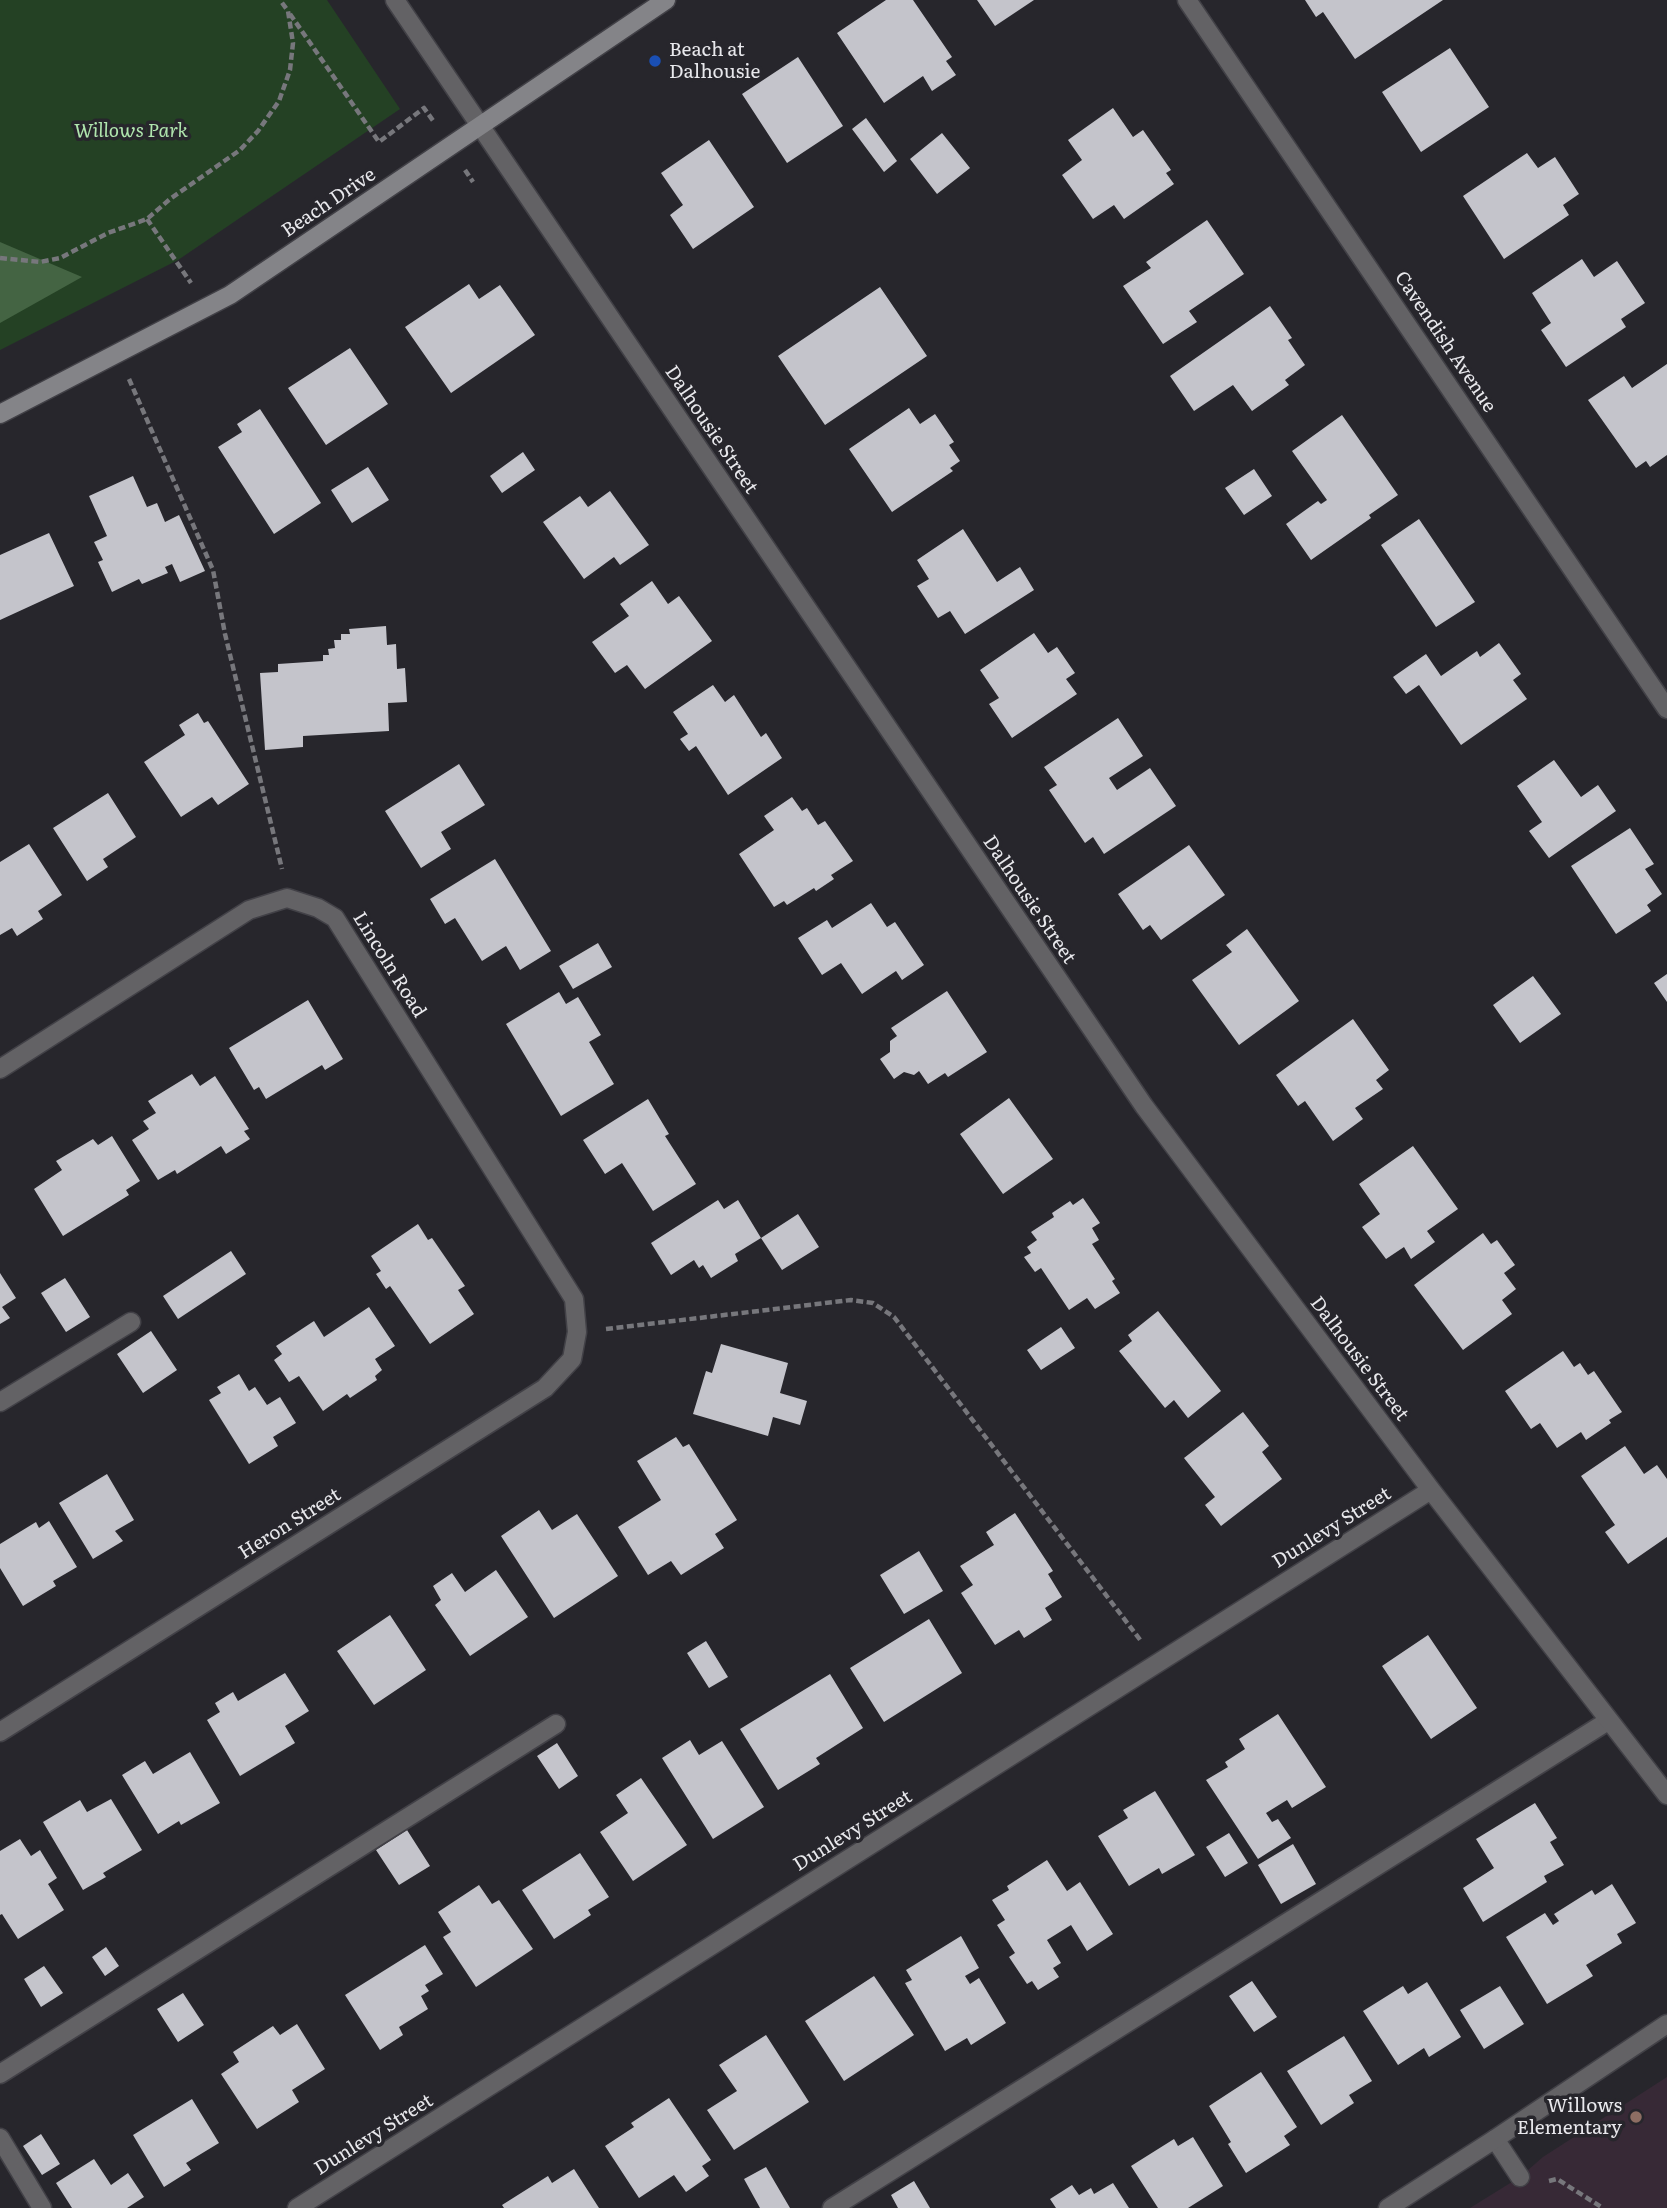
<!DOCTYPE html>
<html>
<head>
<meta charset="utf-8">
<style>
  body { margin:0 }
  canvas { display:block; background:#27262c }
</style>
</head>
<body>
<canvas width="1667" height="2208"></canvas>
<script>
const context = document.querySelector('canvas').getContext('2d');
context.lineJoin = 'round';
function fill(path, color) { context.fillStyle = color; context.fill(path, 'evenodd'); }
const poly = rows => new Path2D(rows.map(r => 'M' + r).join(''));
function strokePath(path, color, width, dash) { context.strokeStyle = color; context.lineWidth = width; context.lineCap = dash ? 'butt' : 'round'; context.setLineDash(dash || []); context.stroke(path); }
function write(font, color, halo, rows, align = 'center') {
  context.font = font + ' Literata,serif'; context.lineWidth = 7; context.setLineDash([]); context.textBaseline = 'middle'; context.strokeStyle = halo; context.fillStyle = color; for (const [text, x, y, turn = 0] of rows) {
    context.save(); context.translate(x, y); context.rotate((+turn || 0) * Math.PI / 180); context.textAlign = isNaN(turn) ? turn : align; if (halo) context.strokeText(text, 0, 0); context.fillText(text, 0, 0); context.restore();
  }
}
fill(poly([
  [1667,2077,1667,2208,1470,2208,1520,2177,1543,2157]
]), '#372936');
fill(poly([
  [0,0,327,0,400,109,178,260,0,350]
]), '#244124');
fill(poly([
  [0,242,82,277,0,323]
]), '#446443');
fill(poly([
  [886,0,913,0,952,57,946,61,956,75,932,91,923,76,884,103,837,33],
  [977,0,1034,0,995,26],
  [1305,0,1443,0,1355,59,1323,12,1316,17],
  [1450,48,1489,107,1421,152,1382,92],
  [798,57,843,126,787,163,742,94],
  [1113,108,1133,137,1143,130,1171,170,1166,173,1174,184,1124,219,1114,205,1093,219,1062,175,1082,160,1068,140],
  [866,118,897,161,884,172,852,129],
  [942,133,970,168,937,194,910,159],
  [709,140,754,207,693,249,670,215,683,205,661,173],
  [1527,153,1538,168,1555,157,1579,194,1563,205,1569,215,1504,259,1463,196],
  [1207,220,1244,274,1189,311,1197,322,1163,344,1123,286,1151,268,1146,262],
  [1582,259,1594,277,1617,261,1645,303,1621,319,1626,327,1566,367,1541,330,1551,323,1532,293],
  [469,284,479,299,500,285,535,335,451,393,405,327],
  [880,287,927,356,825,425,778,356],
  [1270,306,1292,338,1288,340,1305,365,1285,380,1289,385,1252,411,1233,385,1194,411,1170,376],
  [350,348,388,404,326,445,288,388],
  [1667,364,1667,455,1650,467,1646,461,1636,468,1588,400,1624,376,1632,388],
  [909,408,920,424,935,414,954,442,949,445,960,461,950,468,953,471,892,512,849,449],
  [260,409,321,503,274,534,218,447,242,432,237,424],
  [1342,415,1398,495,1369,515,1371,518,1311,560,1286,524,1318,501,1321,504,1327,500,1292,451],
  [523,452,535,470,502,493,490,476],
  [368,467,389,500,352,523,331,490],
  [1254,469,1272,496,1244,515,1225,488],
  [133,476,147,507,157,503,165,522,179,515,205,571,180,582,172,564,165,567,168,573,142,584,139,579,112,592,98,562,103,560,94,542,107,536,89,496],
  [610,491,649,545,620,565,614,557,584,579,543,522,580,496,588,507],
  [1419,519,1475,602,1436,627,1381,545],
  [963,529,997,582,1020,567,1034,590,965,634,950,611,938,618,917,586,929,579,917,560],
  [49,533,74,586,0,620,0,555],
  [652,581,668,604,679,596,712,641,645,689,627,665,615,673,592,642,629,616,620,604],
  [386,626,387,645,396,644,397,669,405,668,407,702,388,703,389,731,303,736,303,747,265,750,260,673,278,672,278,664,323,661,323,655,329,655,328,649,335,648,334,640,341,640,341,634,350,634,349,629],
  [1034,633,1048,653,1057,647,1075,673,1066,679,1077,694,1012,738,989,704,999,698,980,670],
  [1499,643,1521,674,1513,680,1527,699,1461,745,1419,685,1406,694,1393,677,1426,654,1441,676,1477,651,1480,657],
  [713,685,725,702,734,695,761,737,766,733,782,758,728,795,696,746,689,751,680,739,688,734,673,712],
  [198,713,204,723,208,721,249,784,218,805,212,797,181,817,144,762,185,735,179,725],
  [1118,718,1143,756,1109,778,1117,790,1150,768,1176,806,1104,854,1093,837,1085,843,1049,790,1057,785,1044,767],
  [1554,760,1581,797,1598,785,1616,811,1549,858,1529,831,1542,822,1517,786],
  [459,764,485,805,441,832,451,849,421,868,385,811],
  [108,793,136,837,103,859,108,867,87,881,53,828],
  [792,797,802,811,807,808,818,825,825,821,853,861,831,875,834,879,816,891,814,888,787,905,784,901,774,907,739,854,774,830,764,816],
  [1630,828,1654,864,1645,869,1662,894,1647,905,1651,911,1616,934,1571,866],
  [29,844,62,895,38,911,43,919,17,936,12,928,0,935,0,862],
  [1189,845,1225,895,1161,940,1150,925,1143,930,1118,894],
  [495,859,551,951,520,970,506,946,482,961,455,918,445,924,430,899],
  [871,903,887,927,895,922,924,965,902,980,896,971,862,994,841,963,822,975,798,938,827,920,832,928],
  [1247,929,1299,1001,1239,1045,1192,980,1232,952,1226,945],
  [598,943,612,967,573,989,559,966],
  [1667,974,1667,1002,1654,983],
  [1533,976,1561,1014,1520,1043,1493,1005],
  [947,991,987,1052,948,1077,945,1073,928,1084,919,1071,914,1075,904,1072,894,1079,880,1059,890,1052,890,1041,897,1036,891,1028],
  [559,992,566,1004,578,997,601,1035,589,1042,614,1084,561,1116,506,1024],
  [308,1000,343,1059,325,1070,322,1065,266,1099,259,1087,254,1090,229,1048],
  [1353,1019,1389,1070,1376,1080,1383,1089,1355,1108,1363,1119,1333,1141,1305,1101,1298,1106,1276,1075],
  [192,1074,200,1086,215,1076,249,1129,244,1131,250,1139,226,1154,221,1146,177,1174,175,1170,158,1180,132,1140,149,1129,143,1121,156,1113,148,1101],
  [1009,1098,1053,1159,1003,1194,960,1134],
  [648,1099,669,1134,665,1136,696,1184,653,1211,622,1163,605,1174,583,1140],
  [112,1136,140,1181,126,1190,129,1195,63,1236,34,1189,62,1170,56,1161,93,1139,98,1145],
  [1413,1146,1458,1209,1427,1231,1435,1242,1411,1259,1404,1247,1386,1259,1362,1227,1380,1214,1359,1184],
  [1083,1198,1100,1223,1092,1228,1099,1240,1092,1244,1115,1279,1112,1281,1120,1293,1095,1309,1087,1298,1069,1310,1041,1268,1035,1272,1024,1257,1031,1253,1027,1247,1037,1240,1031,1232,1054,1217,1052,1213,1070,1201,1073,1205],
  [718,1200,724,1209,738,1200,761,1238,735,1254,738,1261,711,1278,703,1265,699,1268,694,1260,671,1275,651,1243],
  [798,1214,819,1247,782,1270,761,1238],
  [418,1224,428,1240,432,1238,465,1286,458,1290,474,1314,430,1344,390,1286,386,1289,376,1274,381,1271,371,1256],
  [1483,1233,1491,1244,1497,1240,1515,1265,1504,1273,1516,1289,1502,1300,1512,1314,1463,1350,1414,1285],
  [231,1251,246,1274,178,1319,163,1296],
  [0,1273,16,1298,2,1307,10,1318,0,1324],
  [65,1278,90,1317,66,1332,41,1293],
  [369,1307,395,1346,375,1359,382,1370,375,1376,377,1380,350,1398,347,1394,323,1411,299,1376,289,1382,274,1360,282,1354,276,1346,314,1321,324,1337],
  [1158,1311,1221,1391,1188,1418,1174,1400,1165,1408,1119,1351,1132,1341,1128,1335],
  [1061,1327,1075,1348,1041,1370,1027,1350],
  [151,1331,177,1370,143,1393,117,1354],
  [721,1344,788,1363,780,1393,807,1401,800,1425,773,1417,768,1436,693,1414,706,1371,712,1373],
  [1563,1351,1574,1367,1580,1363,1588,1375,1594,1371,1622,1412,1609,1420,1611,1423,1586,1440,1581,1432,1557,1448,1540,1423,1531,1429,1505,1391],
  [239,1374,249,1391,255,1387,267,1405,280,1397,296,1423,273,1437,278,1446,249,1464,209,1400,221,1393,217,1387],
  [1243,1412,1269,1446,1262,1452,1282,1479,1221,1526,1205,1505,1215,1497,1184,1458],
  [676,1437,683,1447,689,1444,737,1520,715,1534,724,1548,681,1575,671,1561,648,1575,618,1527,661,1500,637,1461],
  [1625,1446,1644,1474,1657,1465,1667,1479,1667,1537,1628,1564,1605,1532,1615,1525,1581,1476],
  [107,1474,134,1520,115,1531,123,1541,93,1559,59,1503],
  [539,1510,552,1530,577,1514,618,1576,554,1618,501,1536],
  [1015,1513,1053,1571,1048,1574,1062,1597,1045,1608,1052,1620,1024,1638,1019,1630,995,1645,961,1593,973,1585,960,1566,994,1545,986,1532],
  [49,1521,77,1567,53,1581,56,1586,23,1606,0,1568,0,1544,36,1522,39,1528],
  [919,1551,943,1591,904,1614,880,1575],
  [496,1570,528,1617,470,1656,435,1605,441,1600,433,1586,452,1573,465,1592],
  [390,1615,426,1670,374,1705,337,1651],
  [929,1619,962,1673,884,1722,850,1668],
  [1428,1635,1477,1708,1431,1739,1382,1666],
  [706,1641,728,1677,709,1688,687,1653],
  [285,1673,309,1711,285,1726,295,1743,240,1776,207,1720,220,1712,215,1703,233,1692,238,1701],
  [830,1674,863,1728,816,1758,820,1764,778,1790,740,1729],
  [1278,1714,1326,1787,1292,1808,1287,1800,1266,1813,1272,1822,1278,1819,1291,1838,1258,1859,1206,1780,1228,1767,1225,1762,1245,1749,1239,1739],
  [690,1740,699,1755,722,1741,764,1807,713,1839,662,1758],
  [557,1743,578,1776,559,1789,537,1756],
  [190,1752,220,1803,181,1825,179,1821,158,1834,122,1775,145,1761,153,1774],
  [641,1778,687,1845,633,1881,600,1832,628,1813,616,1795],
  [1155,1791,1195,1855,1162,1874,1159,1868,1129,1886,1098,1836,1128,1818,1123,1810],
  [111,1799,142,1850,103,1873,106,1877,83,1890,43,1822,80,1800,87,1812],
  [1535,1803,1557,1838,1550,1842,1564,1865,1544,1876,1547,1882,1483,1922,1463,1888,1494,1868,1476,1839],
  [407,1830,430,1866,399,1885,376,1850],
  [1229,1833,1248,1863,1225,1877,1206,1847],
  [20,1839,31,1856,40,1850,57,1878,48,1884,64,1910,18,1939,2,1914,0,1915,0,1851],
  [1293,1844,1316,1884,1281,1904,1258,1865],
  [580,1853,609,1897,588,1910,591,1915,554,1939,522,1890],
  [1047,1860,1067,1891,1080,1882,1113,1934,1087,1951,1071,1925,1047,1940,1061,1963,1053,1968,1059,1977,1038,1990,1032,1981,1027,1984,1009,1957,1015,1953,997,1925,1005,1920,992,1900,1009,1890,1007,1886],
  [1612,1884,1636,1923,1617,1934,1622,1943,1586,1965,1593,1976,1547,2004,1506,1937,1545,1913,1553,1925,1559,1921,1554,1914,1592,1890,1595,1895],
  [479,1885,492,1904,499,1900,533,1949,476,1987,443,1937,451,1932,438,1912],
  [961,1936,979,1968,965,1976,970,1984,979,1978,1006,2023,971,2045,967,2038,945,2051,905,1983,912,1980,906,1970],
  [425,1945,443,1974,425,1985,429,1991,421,1996,428,2009,399,2027,403,2035,380,2050,345,1995],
  [106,1947,119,1966,105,1976,92,1957],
  [44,1966,63,1993,41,2007,24,1979],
  [874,1976,914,2035,844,2081,805,2021],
  [1252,1981,1277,2017,1254,2032,1229,1996],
  [1427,1982,1461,2037,1429,2057,1424,2048,1398,2065,1363,2011,1403,1986,1408,1994],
  [1500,1986,1524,2024,1484,2049,1460,2010],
  [183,1993,204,2025,178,2042,157,2009],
  [297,2024,325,2069,292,2090,299,2102,257,2129,221,2074,239,2062,233,2052,273,2026,280,2035],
  [766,2035,809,2102,734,2150,707,2110,737,2091,719,2065],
  [1344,2036,1372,2081,1349,2095,1354,2103,1321,2125,1287,2071],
  [1261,2072,1297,2127,1284,2136,1290,2145,1246,2173,1228,2144,1231,2142,1209,2106],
  [669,2098,711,2160,702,2166,709,2176,686,2192,674,2175,639,2198,605,2146,634,2127,631,2123],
  [192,2099,219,2143,186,2163,191,2170,164,2187,133,2135],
  [41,2134,60,2164,42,2175,23,2146],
  [1193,2137,1223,2186,1188,2208,1158,2208,1131,2166,1174,2139,1178,2146],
  [94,2159,111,2185,128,2173,144,2197,127,2208,72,2208,56,2183],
  [766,2167,790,2208,760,2208,744,2179],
  [574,2169,599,2208,504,2208,502,2205,548,2176,552,2183],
  [914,2181,930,2208,898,2208,891,2195],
  [1113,2183,1129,2208,1056,2208,1050,2199,1072,2185,1079,2195,1091,2188,1094,2194]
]), '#c4c4cb');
const service = poly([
  [0,1402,131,1322],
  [0,2074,556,1724],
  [0,2138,42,2208],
  [1495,2139,1520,2177],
  [832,2208,1608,1721]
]);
const minor = poly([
  [395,0,1144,1106,1431,1490,1667,1795],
  [1187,0,1667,709],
  [0,1069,249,910,287,898,318,908,335,918,574,1299,577,1332,572,1359,545,1388,0,1732],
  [297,2208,1431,1490],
  [1388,2208,1495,2139,1667,2024]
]);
const secondary = poly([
  [0,414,230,295,666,0]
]);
strokePath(service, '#424147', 21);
strokePath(minor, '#424147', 21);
strokePath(secondary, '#424147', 21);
strokePath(poly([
  [290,14,379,142,424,108,434,122],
  [465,170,473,182],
  [147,219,191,283],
  [0,258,40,262,60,258,108,233,147,219,170,199,240,150,258,131,279,101,290,70,293,43,288,11,280,0],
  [129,379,213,570,225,634,282,869],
  [606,1329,851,1300,873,1303,894,1317,1141,1641],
  [1549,2181,1557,2179,1603,2208]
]), '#77777c', 4.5, [7, 3.5]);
strokePath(service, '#636265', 18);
strokePath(minor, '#636265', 18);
strokePath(secondary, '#848488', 18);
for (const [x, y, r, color] of [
  [655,61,7,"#1a4fb4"],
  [1636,2117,7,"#8d6e63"]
]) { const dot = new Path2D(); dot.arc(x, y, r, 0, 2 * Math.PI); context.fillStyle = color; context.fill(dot); strokePath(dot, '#27262c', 2.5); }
write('19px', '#e8e8ec', '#27262c', [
  ["Beach at",669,50],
  ["Dalhousie",669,72],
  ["Willows",1622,2106,"right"],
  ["Elementary",1622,2128,"right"]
], 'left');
write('italic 19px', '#b0e6ae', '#27262c', [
  ["Willows Park",131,131]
]);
write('19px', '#e8e8ec', '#27262c', [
  ["Beach Drive",329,203,-34],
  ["Cavendish Avenue",1445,342,56],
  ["Dalhousie Street",711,430,56],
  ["Dalhousie Street",1029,900,56],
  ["Lincoln Road",389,965,58],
  ["Dalhousie Street",1359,1359,53],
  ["Heron Street",290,1524,-32],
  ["Dunlevy Street",1332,1528,-32],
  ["Dunlevy Street",853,1831,-32],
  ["Dunlevy Street",374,2135,-32]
]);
</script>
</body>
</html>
